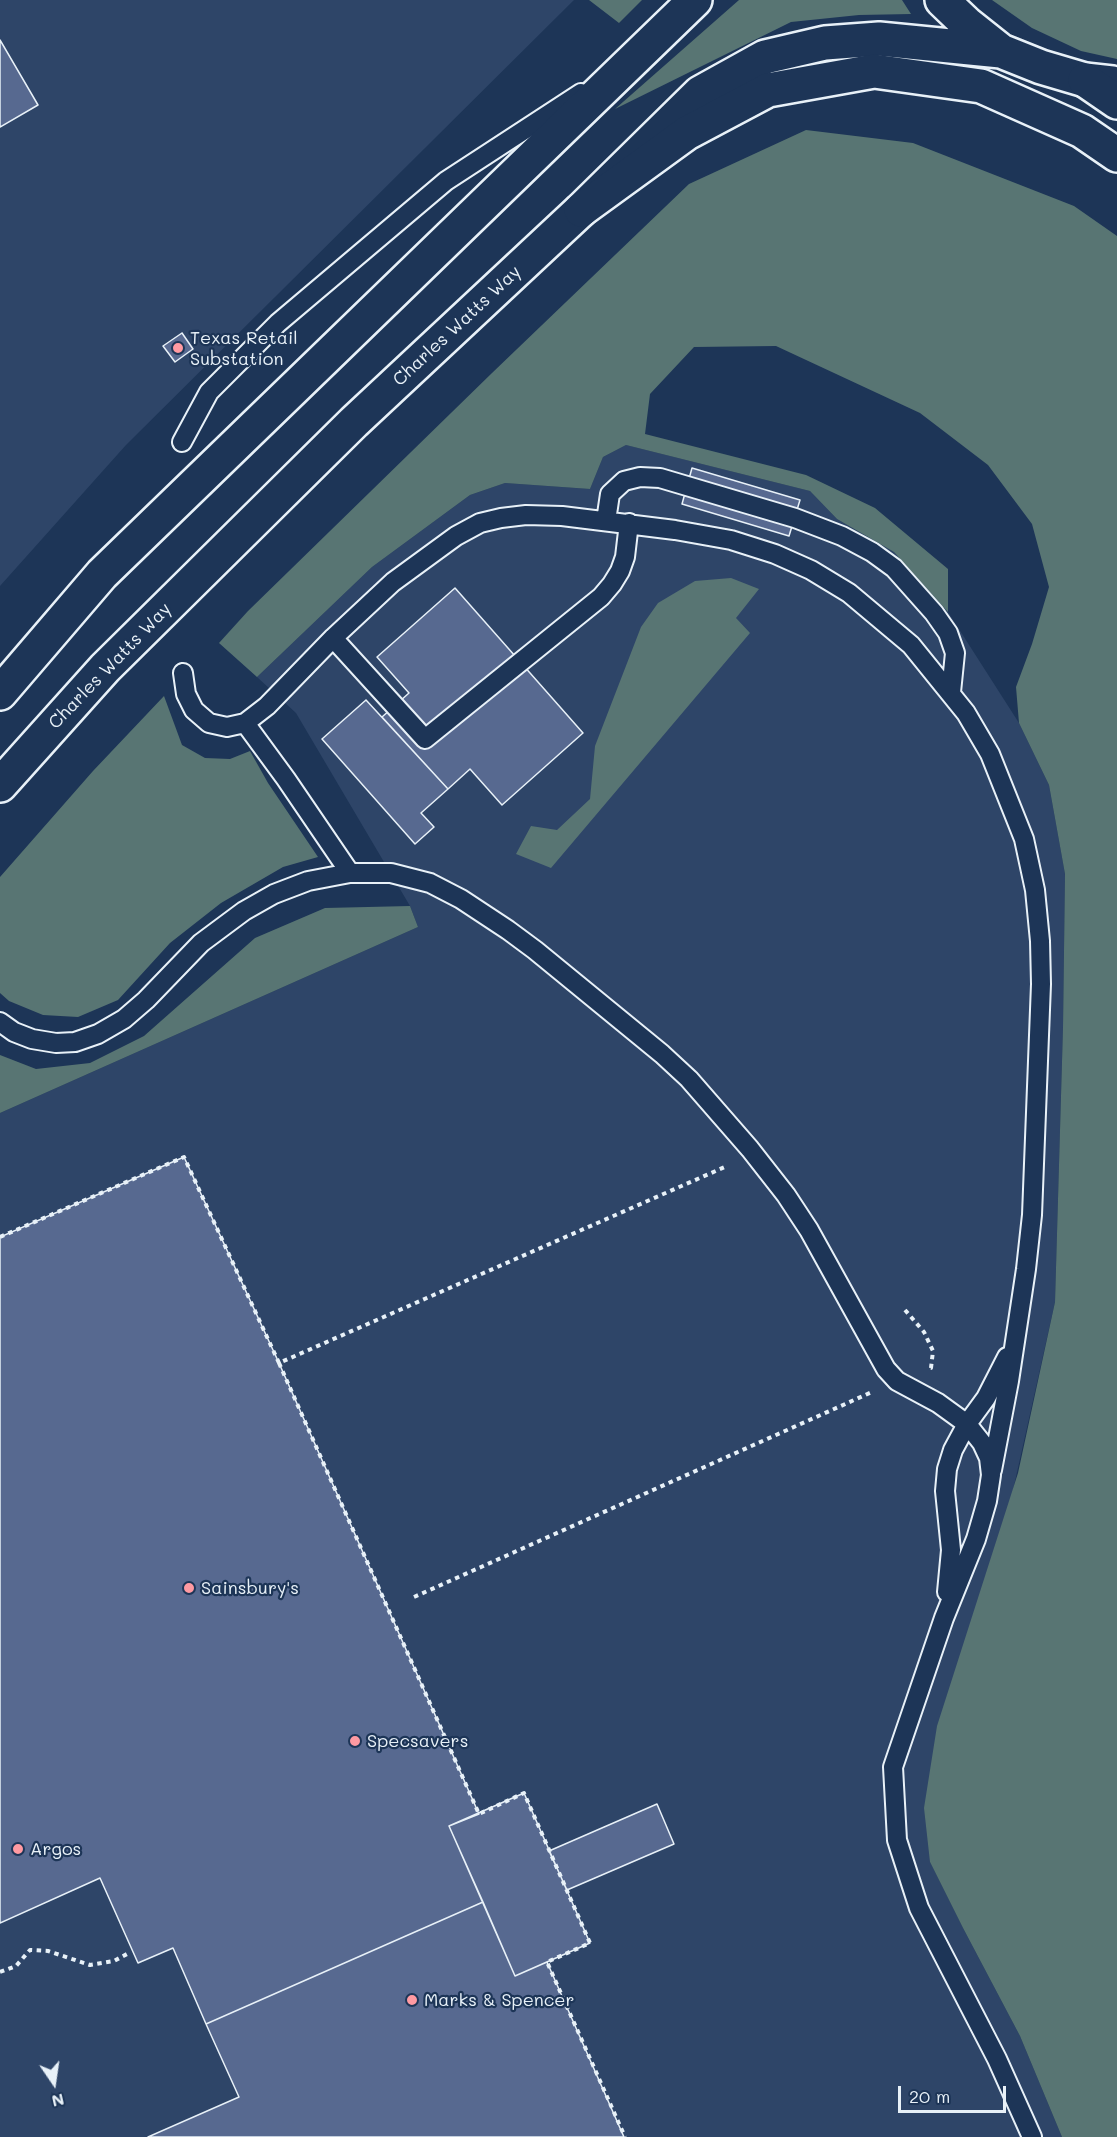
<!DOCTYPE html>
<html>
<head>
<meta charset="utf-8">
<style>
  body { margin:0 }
  #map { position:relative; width:1117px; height:2137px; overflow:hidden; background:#1d3557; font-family:Mali,sans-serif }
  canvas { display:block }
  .north { position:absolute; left:24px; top:2053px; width:60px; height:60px; -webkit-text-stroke:4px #1d3557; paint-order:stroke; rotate:167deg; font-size:16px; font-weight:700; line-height:24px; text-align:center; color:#e8f1f8 }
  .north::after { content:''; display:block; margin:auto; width:21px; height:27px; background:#e8f1f8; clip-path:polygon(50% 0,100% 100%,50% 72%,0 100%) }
  .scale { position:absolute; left:898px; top:2086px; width:108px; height:27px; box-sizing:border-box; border:3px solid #e8f1f8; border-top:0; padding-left:8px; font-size:18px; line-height:21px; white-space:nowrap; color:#e8f1f8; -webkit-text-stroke:4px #1d3557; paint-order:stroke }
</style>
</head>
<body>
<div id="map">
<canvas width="1117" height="2137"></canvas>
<div class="north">N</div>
<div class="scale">20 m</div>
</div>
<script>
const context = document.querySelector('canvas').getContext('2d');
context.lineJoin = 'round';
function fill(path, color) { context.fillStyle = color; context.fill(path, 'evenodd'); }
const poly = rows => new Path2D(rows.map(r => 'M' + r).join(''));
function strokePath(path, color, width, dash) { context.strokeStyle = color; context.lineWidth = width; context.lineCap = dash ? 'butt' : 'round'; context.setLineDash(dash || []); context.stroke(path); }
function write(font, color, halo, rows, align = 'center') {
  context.font = font + ' Mali,sans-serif'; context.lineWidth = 4.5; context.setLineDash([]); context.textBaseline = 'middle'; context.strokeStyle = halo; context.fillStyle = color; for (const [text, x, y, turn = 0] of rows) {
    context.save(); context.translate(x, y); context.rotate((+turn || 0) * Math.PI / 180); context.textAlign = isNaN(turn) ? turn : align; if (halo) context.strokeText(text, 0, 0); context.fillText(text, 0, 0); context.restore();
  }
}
fill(poly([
  [0,0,574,0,126,445,0,586],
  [626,445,810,491,837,519,894,552,948,612,1019,723,1049,785,1065,874,1063,1027,1055,1302,930,1862,963,1928,1020,2036,1062,2137,0,2137,0,1113,418,927,410,906,296,713,257,677,372,567,470,495,505,483,590,489,603,457]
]), '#2e4568');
fill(poly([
  [589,0,642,0,619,23],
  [739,0,902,0,911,14,859,15,791,22,615,109],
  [992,0,1117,0,1117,59,1081,51,1032,28],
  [806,130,913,143,1074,206,1117,236,1117,2137,1062,2137,1020,2036,963,1928,930,1862,924,1808,937,1726,1018,1473,1055,1302,1063,1027,1065,874,1049,785,1019,723,1016,687,1032,644,1049,587,1032,524,988,465,920,413,776,346,694,347,650,394,645,434,806,475,875,508,948,569,948,612,894,552,837,519,810,491,626,445,603,457,590,489,505,483,470,495,372,567,257,677,219,643,248,611,492,373,689,184],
  [731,578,759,589,736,618,750,633,551,868,516,854,531,826,557,830,590,799,595,746,641,627,658,603,695,581],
  [164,696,182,745,205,758,230,759,250,751,268,783,318,857,283,867,221,903,170,943,118,1000,78,1017,43,1015,9,1001,0,993,0,877,93,771],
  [410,906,418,927,0,1113,0,1055,36,1069,90,1063,144,1036,255,938,325,908]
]), '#587573');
const building = poly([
  [0,40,38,105,0,127,0,40],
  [182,333,193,349,175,362,163,346,182,333],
  [692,468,800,500,789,536,682,504,692,468],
  [455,588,583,733,502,805,470,769,448,789,382,717,409,693,377,657,455,588],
  [366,700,448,789,421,813,434,827,415,844,322,739,366,700],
  [184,1157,279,1363,479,1814,449,1826,483,1902,206,2024,173,1948,138,1963,100,1878,0,1923,0,1237,184,1157],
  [524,1793,590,1943,515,1976,449,1826,524,1793],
  [657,1804,674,1844,567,1890,549,1851,657,1804],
  [483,1902,515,1976,547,1962,624,2137,148,2137,239,2097,206,2024,483,1902]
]);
fill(building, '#576990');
strokePath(building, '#e8f1f8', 1.5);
const lane = poly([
  [182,442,209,392,278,323,446,181,581,93],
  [606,521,610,494,624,481,640,477,660,478,795,518,842,536,872,552,894,568,934,613,948,633,955,653,951,692],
  [333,638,425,739,601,597,612,584,620,571,625,557,629,523],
  [183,673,186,694,194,710,209,723,227,727,245,723,267,706,333,638,393,582,456,536,480,523,501,518,526,515,562,516,675,530,731,540,775,554,811,570,849,593,911,645,966,713,990,754,1024,839,1035,890,1040,941,1041,984,1032,1215,1026,1269,1009,1381,992,1470],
  [245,723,286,779,350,873],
  [0,1022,14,1032,32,1039,56,1043,75,1042,98,1034,124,1019,146,1000,201,943,244,911,274,894,308,881,350,873,391,873,430,883,461,899,508,930,535,950,662,1054,689,1079,750,1149,786,1195,809,1230,886,1369,897,1381,938,1403,967,1424,982,1443,989,1458,991,1475,987,1501,976,1539,944,1618,893,1767,897,1840,919,1908,997,2059,1032,2137],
  [947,1592,951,1550,945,1491,947,1469,953,1450,967,1424,986,1398,1007,1357]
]);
const primary = poly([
  [942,0,967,24,1001,51,1041,67,1085,80,1112,83],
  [0,693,102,574,695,0],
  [0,785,105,668,354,422,581,210,700,93,765,57,825,43,879,39,1001,51]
]);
const highway = poly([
  [1085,80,1117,102],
  [581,210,687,133,768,90,874,71,981,86,1082,131,1117,155]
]);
strokePath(lane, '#e8f1f8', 22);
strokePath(primary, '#e8f1f8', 38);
strokePath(highway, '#e8f1f8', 38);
strokePath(poly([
  [0,1237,184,1157,279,1363,727,1166],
  [905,1310,924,1332,933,1351,931,1368,929,1368],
  [279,1363,479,1814,524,1793,590,1943,547,1962,625,2137],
  [414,1597,872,1392],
  [0,1972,16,1966,30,1950,48,1951,90,1965,114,1961,127,1954]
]), '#e8f1f8', 4, [4.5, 4.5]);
strokePath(lane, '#1d3557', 18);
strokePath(primary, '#1d3557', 33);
strokePath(highway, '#1d3557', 33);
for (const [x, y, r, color] of [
  [178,348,6,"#ff9aa2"],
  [189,1588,6,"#ff9aa2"],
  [355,1741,6,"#ff9aa2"],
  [18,1849,6,"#ff9aa2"],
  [412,2000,6,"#ff9aa2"]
]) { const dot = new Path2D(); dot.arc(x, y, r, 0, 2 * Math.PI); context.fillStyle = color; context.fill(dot); strokePath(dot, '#1d3557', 2); }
write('18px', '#e8f1f8', '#1d3557', [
  ["Charles Watts Way",457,326,-43],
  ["Charles Watts Way",110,666,-46]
]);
write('18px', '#e8f1f8', '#1d3557', [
  ["Texas Retail",190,338],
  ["Substation",190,359],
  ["Sainsbury's",201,1588],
  ["Specsavers",367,1741],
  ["Argos",30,1849],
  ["Marks & Spencer",424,2000]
], 'left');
</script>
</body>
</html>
